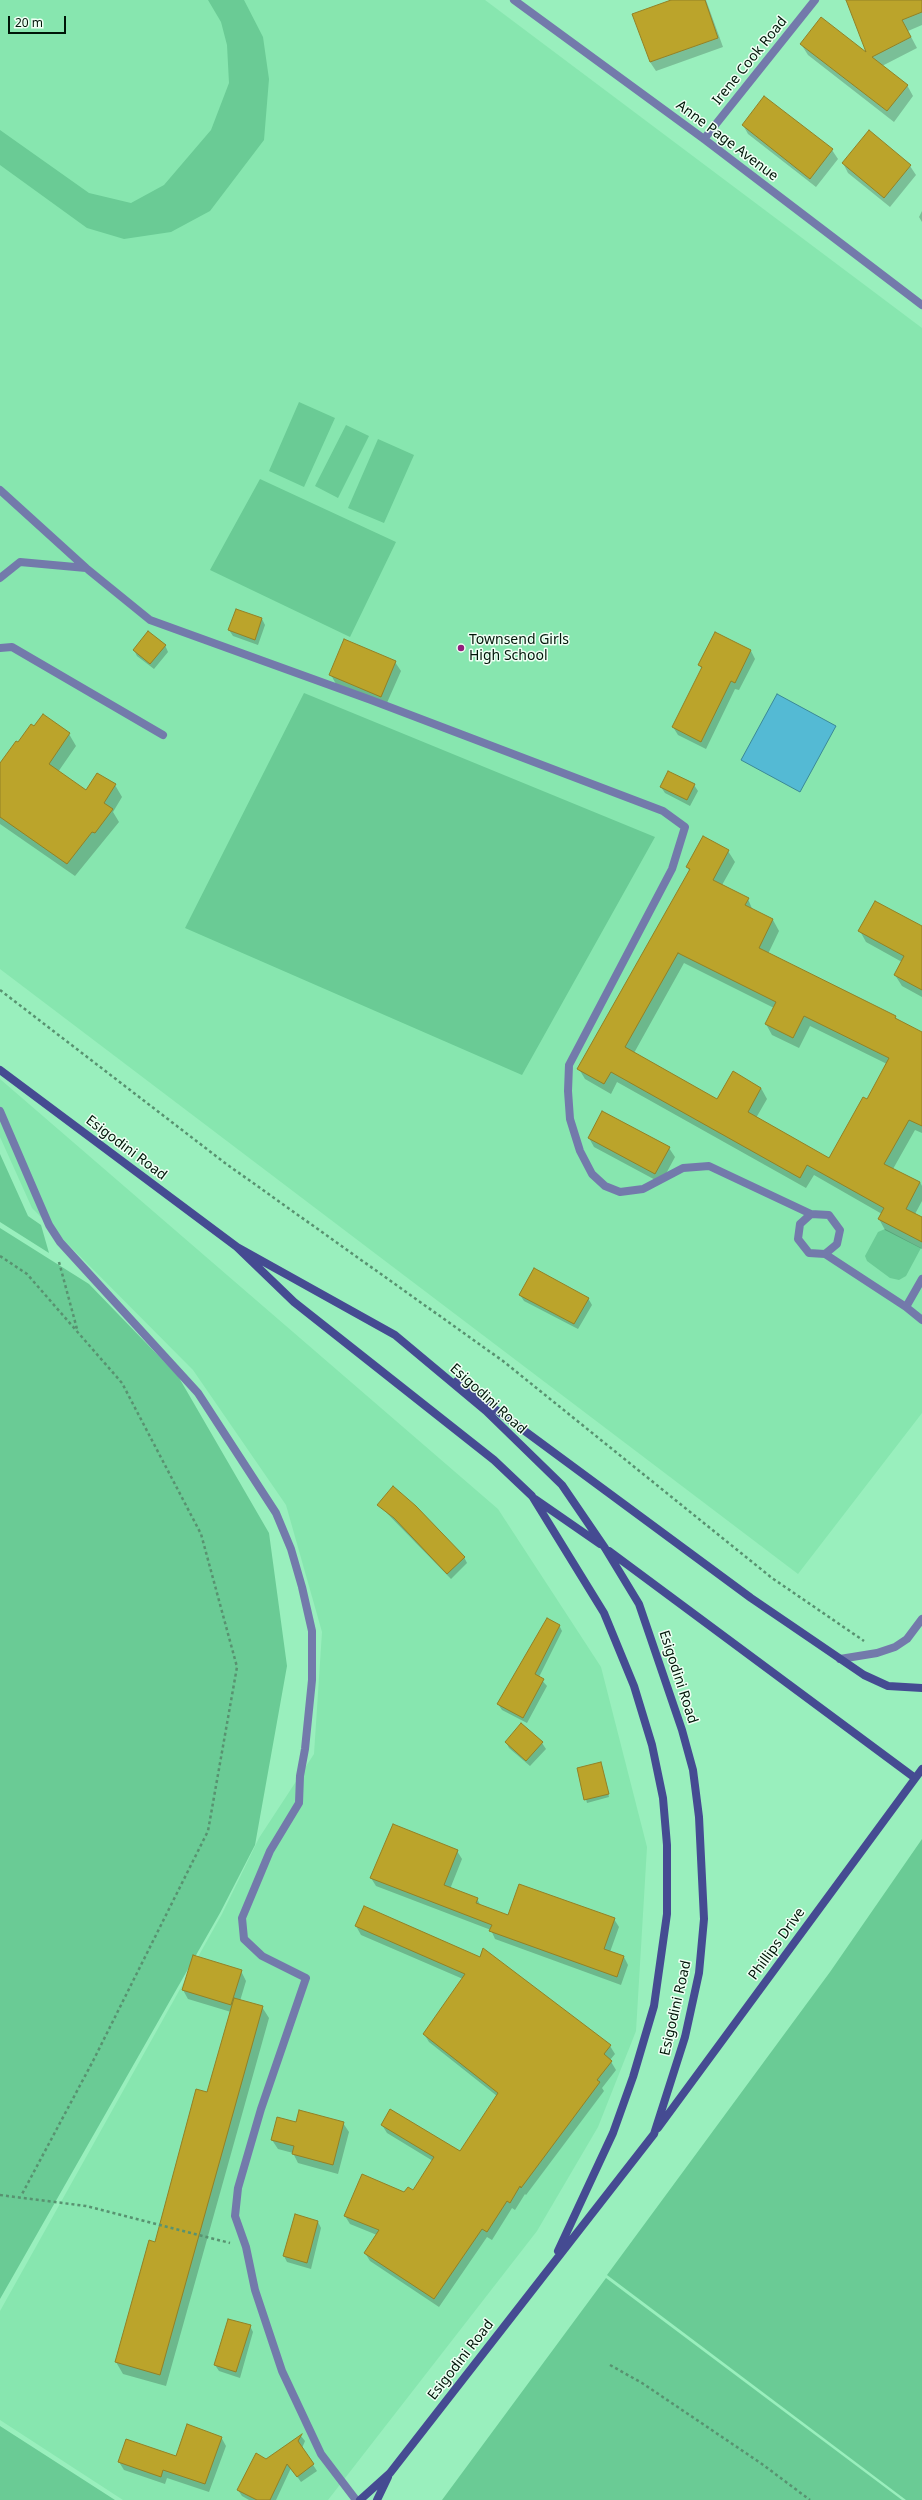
<!DOCTYPE html>
<html>
<head>
<meta charset="utf-8">
<style>
  body { margin:0 }
  #map { position:relative; width:922px; height:2500px; overflow:hidden; background:#99efbd; font-family:"Noto Sans",sans-serif }
  canvas { display:block }
  .scale { position:absolute; left:8px; top:16px; width:58px; height:18px; box-sizing:border-box; border:2px solid #001608; border-top:0; padding-left:5px; font-size:12px; line-height:14px; white-space:nowrap; color:#001608; -webkit-text-stroke:3px #effff4; paint-order:stroke }
</style>
</head>
<body>
<div id="map">
<canvas width="922" height="2500"></canvas>
<div class="scale">20 m</div>
</div>
<script>
const context = document.querySelector('canvas').getContext('2d');
context.lineJoin = 'round';
function fill(path, color) { context.fillStyle = color; context.fill(path, 'evenodd'); }
const poly = rows => new Path2D(rows.map(r => 'M' + r).join(''));
function strokePath(path, color, width, dash) { context.strokeStyle = color; context.lineWidth = width; context.lineCap = dash ? 'butt' : 'round'; context.setLineDash(dash || []); context.stroke(path); }
function write(font, color, halo, rows, align = 'center') {
  context.font = font + ' "Noto Sans",sans-serif'; context.lineWidth = 3; context.setLineDash([]); context.textBaseline = 'middle'; context.strokeStyle = halo; context.fillStyle = color; for (const [text, x, y, turn = 0] of rows) {
    context.save(); context.translate(x, y); context.rotate((+turn || 0) * Math.PI / 180); context.textAlign = isNaN(turn) ? turn : align; if (halo) context.strokeText(text, 0, 0); context.fillText(text, 0, 0); context.restore();
  }
}
fill(poly([
  [0,0,485,0,922,328,922,1413,798,1574,0,969],
  [0,1079,498,1509,601,1667,647,1847,636,2031,598,2127,537,2231,328,2500,123,2500,0,2420,0,2311,222,1914,259,1838,314,1754,322,1632,286,1505,193,1370,32,1208,0,1137]
]), '#87e6af');
fill(poly([
  [208,0,244,0,263,37,269,79,264,140,210,211,171,232,124,239,87,228,0,165,0,130,89,193,131,203,164,185,211,130,229,83,227,45,221,22],
  [299,402,335,418,304,487,269,471],
  [346,425,369,436,338,498,315,486],
  [378,439,414,455,384,523,348,508],
  [260,479,396,542,350,637,210,570],
  [304,693,655,837,522,1075,185,928],
  [0,1154,28,1216,41,1225,49,1253,0,1222],
  [0,1228,89,1284,178,1376,269,1533,287,1666,255,1845,220,1913,0,2299],
  [885,1229,921,1248,906,1276,899,1280,890,1278,867,1261,865,1256,878,1232],
  [922,1839,922,2500,906,2500,607,2275,830,1972],
  [606,2278,902,2500,442,2500],
  [0,2426,115,2500,0,2500]
]), '#6acb95');
const water = poly([
  [777,694,836,726,800,792,741,760,777,694]
]);
fill(water, '#54bad4');
strokePath(water, '#3b8997', 1);
fill(poly([
  [674,0,706,0,723,47,656,71,650,62],
  [847,0,922,0,922,25,908,31,917,48,882,66,907,85,913,96,894,122,808,55,801,44,868,55],
  [765,97,832,150,838,159,816,187,748,134,743,125],
  [869,132,910,166,916,175,890,207,848,173,843,163],
  [922,211,922,222,919,217],
  [237,610,262,619,265,625,258,645,233,636,229,630],
  [715,633,751,651,755,659,739,690,735,689,706,749,678,735,673,727,702,669,699,665],
  [165,645,168,652,154,669,137,656,134,650],
  [395,662,401,671,386,705,336,684,331,675],
  [34,727,69,734,76,746,58,772,86,792,115,785,122,797,113,812,119,822,75,876,0,824,0,767,18,743],
  [694,785,698,791,690,806,665,793,661,787],
  [703,837,728,851,735,862,722,885,748,899,753,911,773,920,779,931,768,954,895,1017,897,1020,922,1033,922,1133,915,1130,893,1169,920,1182,922,1186,922,1201,915,1214,922,1218,922,1249,885,1230,879,1219,882,1214,814,1175,806,1188,617,1082,611,1094,585,1079,579,1069,690,872,687,867],
  [684,963,774,1008,766,1024,772,1035,799,1048,810,1026,887,1064,867,1101,829,1159,756,1118,767,1099,761,1088,718,1100,634,1053],
  [922,927,922,997,902,986,895,975,902,962,866,942,860,931],
  [603,1112,669,1148,675,1157,661,1183,594,1147,589,1138],
  [520,1295,588,1298,592,1305,578,1329,524,1301],
  [379,1505,464,1557,467,1563,451,1579],
  [559,1625,562,1631,539,1677,547,1686,527,1723,502,1710,498,1704],
  [506,1742,542,1743,546,1749,530,1766,509,1748],
  [602,1766,609,1797,587,1803,578,1769],
  [457,1851,462,1859,450,1889,477,1899,481,1906,509,1916,614,1919,619,1927,610,1952,624,1957,628,1965,621,1985,495,1939,491,1930,376,1886,371,1878],
  [364,1908,610,2046,615,2054,610,2060,616,2070,602,2088,604,2091,526,2195,525,2194,515,2210,512,2208,492,2240,487,2237,439,2307,370,2261,365,2253,377,2235,350,2224,345,2216,413,2192,433,2161,387,2133,382,2125,461,2153,497,2096,429,2042,424,2034,463,1979,361,1935,356,1926],
  [241,1971,246,1981,240,2001,262,2007,269,2018,166,2386,123,2374,116,2362,208,2093,231,2012,188,1999,183,1990],
  [297,2123,343,2123,349,2132,338,2174,298,2163,293,2153,278,2149,272,2140],
  [318,2222,321,2228,311,2269,287,2262,284,2256],
  [250,2326,253,2332,240,2378,219,2371,215,2365],
  [301,2436,305,2441,302,2448,317,2471,301,2482,291,2468,276,2500,249,2500,242,2496,238,2490,266,2460],
  [221,2437,226,2446,209,2492,167,2478,165,2484,124,2470,119,2462,176,2457]
]), '#0003');
const building = poly([
  [671,0,705,0,718,38,650,62,632,14,671,0],
  [846,0,922,0,922,12,902,20,911,37,872,57,908,85,887,111,800,44,821,17,866,52,846,0],
  [764,96,833,149,810,179,742,125,764,96],
  [869,130,911,165,884,198,842,163,869,130],
  [236,609,262,618,255,640,228,630,236,609],
  [148,631,166,645,150,664,133,650,148,631],
  [715,632,751,650,735,683,731,681,701,742,672,727,702,667,698,665,715,632],
  [344,639,396,661,381,697,329,675,344,639],
  [43,714,70,733,49,764,86,790,97,773,116,784,104,803,113,809,95,833,92,832,67,864,0,817,0,763,16,741,18,742,31,724,34,726,43,714],
  [668,771,695,784,687,800,660,787,668,771],
  [703,836,729,850,713,880,749,898,745,905,773,919,759,948,896,1016,895,1018,922,1032,922,1126,909,1120,884,1164,920,1182,906,1209,922,1217,922,1242,878,1219,884,1208,807,1165,800,1178,611,1072,604,1084,577,1069,690,869,686,867,703,836],
  [678,953,776,1002,765,1024,793,1038,804,1016,889,1058,867,1099,863,1097,829,1158,748,1112,761,1088,733,1071,717,1099,625,1047,678,953],
  [875,901,922,926,922,990,894,975,904,956,858,931,875,901],
  [602,1111,670,1147,655,1174,588,1138,602,1111],
  [534,1268,589,1298,574,1324,519,1295,534,1268],
  [393,1486,416,1506,465,1557,447,1574,394,1518,377,1505,393,1486],
  [547,1618,560,1625,535,1674,544,1679,523,1718,497,1704,547,1618],
  [521,1723,543,1742,526,1761,505,1742,521,1723],
  [601,1762,609,1794,584,1800,577,1768,601,1762],
  [393,1824,458,1850,444,1885,478,1898,476,1903,508,1915,519,1884,615,1918,604,1949,624,1956,617,1977,489,1931,492,1925,370,1878,393,1824],
  [364,1906,480,1957,483,1948,611,2045,604,2054,612,2061,597,2080,600,2082,521,2188,520,2186,510,2203,507,2201,487,2232,482,2229,434,2299,364,2253,379,2230,344,2216,362,2174,404,2192,408,2187,413,2190,434,2157,381,2125,390,2109,460,2151,498,2093,423,2034,465,1974,355,1926,364,1906],
  [193,1955,242,1970,231,2005,182,1990,193,1955],
  [234,1998,263,2006,160,2375,115,2362,149,2240,155,2242,196,2089,207,2092,234,1998],
  [299,2110,344,2122,333,2165,292,2154,294,2146,271,2140,277,2117,296,2122,299,2110],
  [295,2214,318,2221,307,2263,283,2256,295,2214],
  [228,2319,251,2325,236,2372,214,2365,228,2319],
  [187,2424,222,2437,205,2484,163,2470,161,2477,118,2462,126,2439,176,2456,187,2424],
  [302,2434,298,2441,314,2464,297,2477,287,2464,270,2500,257,2500,237,2490,256,2453,266,2459,302,2434]
]);
fill(building, '#bba42b');
strokePath(building, '#938126', 1);
strokePath(poly([
  [0,990,225,1163,503,1361,772,1578,864,1641],
  [0,1256,27,1274,122,1383,201,1534,237,1667,208,1831,93,2061,21,2196],
  [59,1262,77,1329],
  [0,2195,86,2206,230,2243],
  [610,2365,642,2383,691,2416,762,2464,810,2500]
]), '#589270', 2.5, [3, 3]);
strokePath(poly([
  [0,490,86,568],
  [0,578,20,562,86,568,150,620,371,700,663,811,685,827,672,869,569,1065,568,1091,570,1119,580,1151,592,1174,605,1186,620,1192,643,1189,683,1168,709,1166,811,1214],
  [0,648,12,647,163,735],
  [0,1111,49,1225,60,1242,198,1393,276,1513,291,1549,302,1587,312,1631,312,1680,305,1749,300,1776,299,1803,270,1851,242,1918,244,1939,262,1956,306,1978,261,2109,238,2188,235,2216,246,2247,255,2290,282,2371,321,2454,356,2500],
  [825,1254,837,1244,840,1230,829,1215,811,1214,800,1224,798,1239,809,1253,825,1254,906,1307,922,1279],
  [906,1307,922,1320],
  [840,1659,877,1653,895,1647,907,1639,922,1619]
]), '#737aab', 8);
strokePath(poly([
  [514,0,704,139,922,305],
  [704,139,815,0]
]), '#737aab', 8);
strokePath(poly([
  [0,1070,237,1247,294,1302,494,1460,532,1496,604,1613,634,1686,652,1745,663,1798,667,1845,667,1914,654,2006,633,2077,613,2133,558,2251],
  [237,1247,395,1335,486,1411,562,1485,605,1548,639,1604,682,1730,693,1770,699,1817,704,1919,699,1973,685,2037,654,2134,390,2473,360,2500],
  [457,1381,751,1598,864,1675,888,1686,922,1688],
  [535,1499,600,1544],
  [609,1551,915,1778],
  [658,2128,922,1769],
  [377,2500,388,2477]
]), '#454b92', 8);
for (const [x, y, r, color] of [
  [461,648,4,"#921d7c"]
]) { const dot = new Path2D(); dot.arc(x, y, r, 0, 2 * Math.PI); context.fillStyle = color; context.fill(dot); strokePath(dot, '#effff4', 1.5); }
write('14px', '#001608', '#effff4', [
  ["Irene Cook Road",750,61,-51],
  ["Anne Page Avenue",727,141,37],
  ["Esigodini Road",126,1148,37],
  ["Esigodini Road",488,1399,42],
  ["Esigodini Road",678,1677,72],
  ["Phillips Drive",777,1944,-54],
  ["Esigodini Road",676,2008,-77],
  ["Esigodini Road",461,2360,-52]
]);
write('14px', '#001608', '#effff4', [
  ["Townsend Girls",469,640],
  ["High School",469,656]
], 'left');
</script>
</body>
</html>
